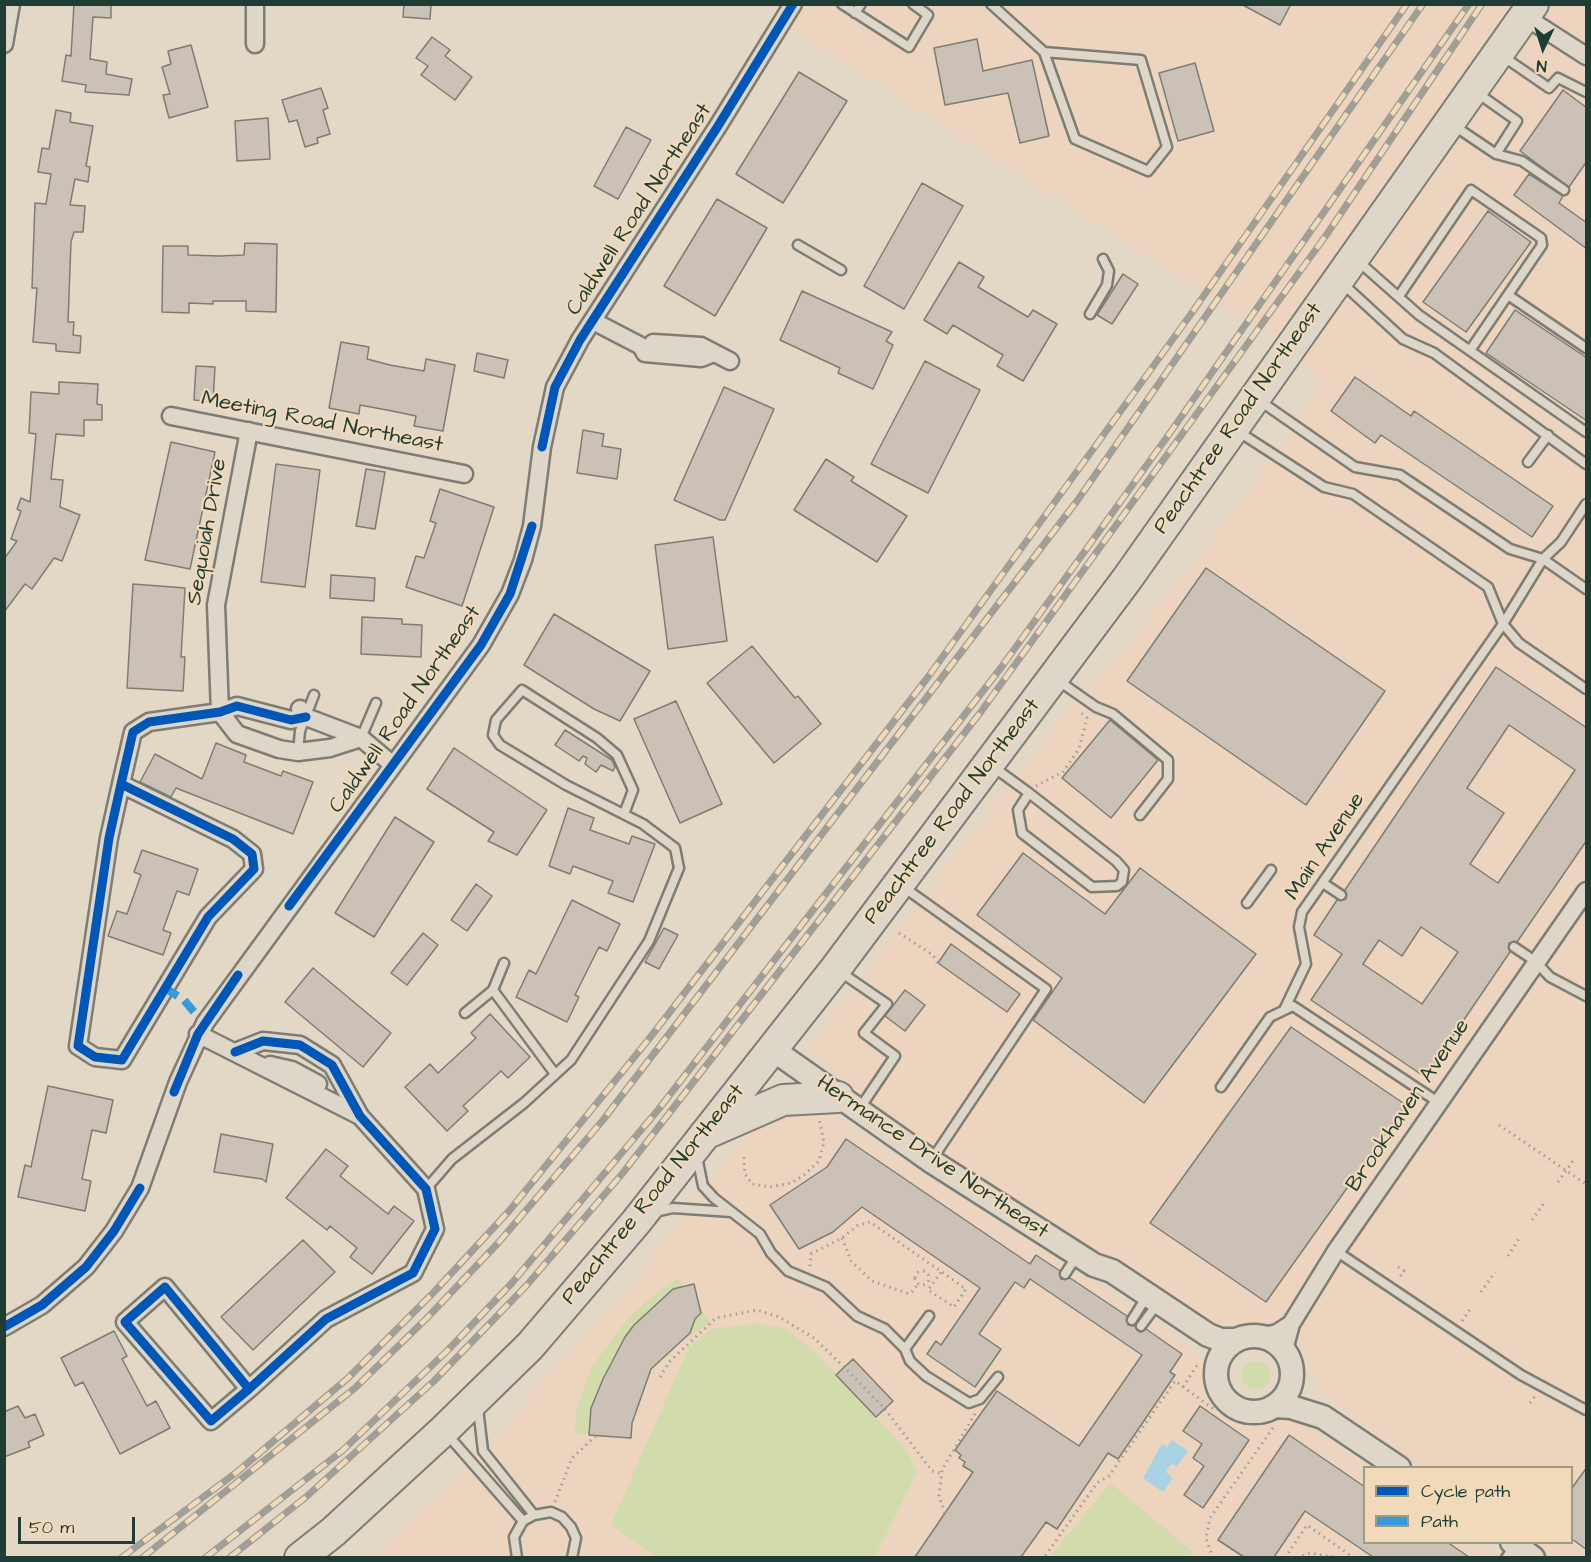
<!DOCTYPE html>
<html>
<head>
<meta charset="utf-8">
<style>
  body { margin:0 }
  #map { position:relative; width:1591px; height:1562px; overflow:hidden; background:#e3d7c6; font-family:"Architects Daughter",sans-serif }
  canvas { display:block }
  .frame { position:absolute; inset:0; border:6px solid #1f3d34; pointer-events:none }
  .legend { position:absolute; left:1363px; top:1466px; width:210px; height:78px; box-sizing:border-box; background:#f0dab9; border:2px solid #9c9b84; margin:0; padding:8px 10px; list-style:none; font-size:18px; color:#1f3d34 }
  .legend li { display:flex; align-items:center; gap:12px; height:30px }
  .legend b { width:30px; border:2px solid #9c9b84 }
  .north { position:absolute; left:1513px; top:18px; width:60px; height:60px; -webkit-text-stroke:4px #f0dab9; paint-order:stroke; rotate:184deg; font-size:16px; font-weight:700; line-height:24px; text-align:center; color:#1f3d34 }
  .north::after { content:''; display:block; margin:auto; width:21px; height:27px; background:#1f3d34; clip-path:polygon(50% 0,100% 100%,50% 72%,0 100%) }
  .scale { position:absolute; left:18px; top:1517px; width:117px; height:27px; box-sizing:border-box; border:3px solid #1f3d34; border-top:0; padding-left:8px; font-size:18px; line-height:21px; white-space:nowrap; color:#1f3d34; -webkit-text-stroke:4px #f0dab9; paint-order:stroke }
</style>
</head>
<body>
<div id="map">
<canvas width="1591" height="1562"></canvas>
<div class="frame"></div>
<ul class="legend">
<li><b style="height:8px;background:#0057b8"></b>Cycle path</li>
<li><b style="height:8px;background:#3a99d8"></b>Path</li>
</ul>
<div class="north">N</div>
<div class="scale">50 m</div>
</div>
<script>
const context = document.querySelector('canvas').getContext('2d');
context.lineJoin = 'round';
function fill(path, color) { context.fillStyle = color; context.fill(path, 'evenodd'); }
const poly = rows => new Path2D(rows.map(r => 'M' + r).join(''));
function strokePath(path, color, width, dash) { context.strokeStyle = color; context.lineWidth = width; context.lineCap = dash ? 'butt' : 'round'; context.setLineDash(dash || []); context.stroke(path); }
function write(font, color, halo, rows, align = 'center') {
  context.font = font + ' "Architects Daughter",sans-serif'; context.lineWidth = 4.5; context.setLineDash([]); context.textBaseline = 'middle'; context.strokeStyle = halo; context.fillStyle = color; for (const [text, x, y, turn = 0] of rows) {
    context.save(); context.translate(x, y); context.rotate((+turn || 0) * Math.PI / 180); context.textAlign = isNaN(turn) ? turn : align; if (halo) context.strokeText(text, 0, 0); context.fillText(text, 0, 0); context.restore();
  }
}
fill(poly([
  [783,4,1586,5,1586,1557,1548,1557,1527,1543,1572,1542,1572,1468,1422,1467,1326,1399,1291,1324,1219,1326,987,1183,863,1097,808,1048,1085,687,1126,646,1211,540,1286,439,1321,382,1281,343,774,18],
  [784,1086,988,1214,1190,1345,1200,1355,1207,1369,1214,1396,1234,1413,1250,1418,1284,1416,1303,1424,1369,1467,1364,1468,1364,1542,1481,1543,1504,1557,370,1558,487,1445,641,1272]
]), '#ecd4be');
fill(poly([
  [678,1278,710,1322,660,1357,643,1376,628,1436,575,1433,577,1408,592,1367,626,1321,654,1295],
  [757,1323,784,1328,816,1352,906,1450,917,1472,875,1557,657,1557,611,1525,689,1347,711,1329],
  '1242 1375a14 14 0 1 1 28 0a14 14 0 1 1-28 0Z',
  [1110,1483,1193,1552,1188,1557,1050,1557]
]), '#d1dbab');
fill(poly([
  [1172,1440,1188,1451,1177,1466,1171,1464,1166,1472,1173,1478,1163,1492,1143,1478,1162,1444,1167,1447]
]), '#a9d3e5');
const building = poly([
  [74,4,111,4,111,18,93,17,90,59,107,62,106,74,132,79,129,95,85,92,86,85,62,81,66,55,71,56,74,4],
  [404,4,431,4,430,19,403,17,404,4],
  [1241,4,1291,4,1280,25,1241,4],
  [432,37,450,50,445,56,472,77,455,100,421,75,428,66,416,58,432,37],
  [977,39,983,71,1032,60,1049,136,1020,143,1008,93,945,105,934,48,977,39],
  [191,45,208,107,169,118,163,95,170,94,162,67,171,64,168,51,191,45],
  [1195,63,1214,131,1178,141,1159,73,1195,63],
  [799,72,847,101,783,203,736,174,799,72],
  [321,88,328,108,323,110,330,134,317,138,318,143,305,147,297,120,289,122,282,100,321,88],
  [1563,90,1587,108,1587,161,1569,187,1520,151,1563,90],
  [56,110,71,113,70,122,93,126,86,166,90,167,88,182,75,179,70,205,85,206,83,232,74,232,71,242,68,322,74,322,73,335,81,336,80,353,56,351,56,344,33,342,37,288,32,288,35,203,46,204,51,174,38,172,42,148,49,149,56,110],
  [268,118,270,159,237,161,235,121,268,118],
  [626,127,651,140,618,199,594,186,626,127],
  [1529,174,1563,196,1559,203,1587,223,1587,249,1514,195,1529,174],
  [922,183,963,206,904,309,864,286,922,183],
  [717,199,767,228,715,316,664,286,717,199],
  [1488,211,1531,242,1466,332,1423,302,1488,211],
  [245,243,277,244,276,312,246,311,246,301,213,301,213,304,189,303,189,313,162,312,163,246,188,246,188,255,219,256,244,255,245,243],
  [959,262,984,277,978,287,1028,317,1033,310,1057,324,1023,381,997,366,1003,355,953,325,947,334,924,320,959,262],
  [1123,274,1138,284,1112,324,1097,315,1123,274],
  [802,291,892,332,886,341,893,345,873,389,838,373,840,368,780,340,802,291],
  [1515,310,1587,358,1587,421,1486,353,1515,310],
  [341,342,369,347,367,359,390,365,424,371,426,359,455,365,443,431,414,426,416,416,392,411,360,405,359,414,329,408,341,342],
  [477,353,508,360,504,378,474,371,477,353],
  [925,361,980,390,928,493,871,464,925,361],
  [196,366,215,367,213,402,194,400,196,366],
  [1355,377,1411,416,1414,411,1553,506,1532,537,1381,435,1375,443,1331,411,1355,377],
  [59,382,98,384,97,404,102,405,102,420,84,420,84,436,56,434,51,479,63,480,60,507,80,515,62,561,54,558,32,589,25,584,4,612,4,559,17,541,11,539,21,511,17,509,21,498,30,502,36,434,29,433,31,392,59,394,59,382],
  [724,387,774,409,725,520,720,520,674,500,724,387],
  [583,430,604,434,602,446,621,449,617,479,577,473,583,430],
  [171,442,215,452,190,569,145,560,171,442],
  [826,459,854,477,851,481,907,516,877,562,794,510,826,459],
  [276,464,320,470,305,587,261,582,276,464],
  [366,469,385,472,375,529,356,526,366,469],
  [440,489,494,507,462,606,406,587,416,556,424,558,436,523,430,521,440,489],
  [713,537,727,641,668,649,655,545,713,537],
  [1206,568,1385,691,1306,805,1127,681,1206,568],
  [331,575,375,578,374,601,330,598,331,575],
  [133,584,185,588,181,657,185,657,183,691,127,688,133,584],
  [554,614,650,671,620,721,594,709,524,665,554,614],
  [362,617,402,619,402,624,422,625,421,657,361,654,362,617],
  [752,646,795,698,798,696,821,724,774,763,707,683,752,646],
  [1496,667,1587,728,1587,840,1517,942,1509,943,1510,952,1425,1077,1311,1000,1342,954,1314,935,1337,900,1346,899,1345,890,1496,667],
  [1509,725,1575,770,1498,883,1470,864,1504,813,1467,788,1509,725],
  [1421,927,1458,952,1422,1004,1363,964,1379,940,1402,956,1421,927],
  [676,701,722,804,680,823,634,719,676,701],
  [1110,720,1158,760,1111,818,1062,778,1110,720],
  [565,730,612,760,615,767,613,771,601,765,596,772,585,764,587,758,583,756,579,761,555,745,565,730],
  [216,743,246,755,244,762,281,776,283,771,313,782,293,834,176,788,171,797,140,782,155,754,202,779,216,743],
  [454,748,547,810,517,855,488,841,494,832,427,789,454,748],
  [568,808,594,818,590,830,629,844,632,836,655,844,633,902,608,893,613,881,573,866,570,874,549,866,568,808],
  [395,817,434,842,374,937,335,913,395,817],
  [142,850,198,869,189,895,177,891,163,930,171,933,163,955,108,936,117,911,127,914,141,875,134,872,142,850],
  [1023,853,1105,914,1140,868,1256,954,1144,1103,1033,1020,1062,978,977,915,1023,853],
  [476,884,492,896,467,931,451,920,476,884],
  [572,900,620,924,607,951,599,947,575,995,579,997,567,1022,516,997,529,970,536,974,572,900],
  [664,928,678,935,659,969,645,962,664,928],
  [423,933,438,945,407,985,391,973,423,933],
  [951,944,1020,994,1007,1012,938,963,951,944],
  [313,968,391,1033,363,1067,285,1002,313,968],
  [905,990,925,1005,905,1031,885,1016,905,990],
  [490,1014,530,1057,508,1078,501,1071,463,1106,468,1111,447,1131,405,1087,430,1064,438,1073,476,1038,471,1033,490,1014],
  [1291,1027,1406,1105,1266,1302,1150,1223,1291,1027],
  [48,1086,113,1100,106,1133,92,1130,82,1179,91,1181,85,1211,18,1197,25,1165,31,1167,48,1086],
  [221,1134,273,1144,266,1182,262,1179,214,1172,221,1134],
  [846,1139,1030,1264,1036,1255,1060,1271,1061,1279,1070,1278,1127,1316,1128,1325,1135,1326,1140,1332,1146,1329,1182,1354,1170,1372,1175,1375,1118,1459,1108,1453,1057,1529,1046,1522,1021,1557,915,1557,973,1472,963,1466,965,1462,959,1458,961,1455,955,1450,997,1391,1079,1446,1142,1355,1030,1279,1024,1288,1015,1282,979,1334,1001,1349,975,1387,927,1354,936,1341,941,1345,980,1288,862,1207,833,1232,799,1249,770,1205,827,1167,846,1139],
  [326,1149,348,1166,340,1176,388,1214,394,1206,414,1221,372,1274,350,1257,357,1248,330,1226,327,1230,286,1198,326,1149],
  [303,1240,335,1272,253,1350,221,1317,303,1240],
  [694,1284,701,1313,695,1319,690,1333,651,1369,632,1423,631,1438,589,1435,591,1408,603,1379,625,1337,634,1325,673,1289,694,1284],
  [114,1331,127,1356,122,1359,147,1406,156,1401,170,1428,120,1454,83,1382,75,1386,61,1358,114,1331],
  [853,1359,893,1401,876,1417,836,1375,853,1359],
  [18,1406,25,1418,35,1414,44,1435,28,1442,30,1447,4,1457,4,1412,18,1406],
  [1200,1406,1249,1440,1203,1508,1184,1495,1204,1466,1193,1458,1202,1444,1183,1431,1200,1406],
  [1289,1435,1365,1487,1365,1542,1447,1542,1469,1557,1373,1557,1305,1511,1274,1557,1244,1557,1218,1540,1289,1435],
  [1587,1467,1587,1550,1572,1539,1572,1488,1587,1467]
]);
fill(building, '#ccc1b6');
strokePath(building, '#7d7d74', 1.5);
const lane = poly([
  [842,4,909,47,928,15,913,4],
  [991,4,1044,52,1075,139,1148,171,1167,147,1141,60,1044,52],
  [855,13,861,4],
  [1501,55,1549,88,1558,78,1586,92],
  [1476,92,1517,121,1496,154],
  [1453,125,1496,154,1522,161,1564,190],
  [798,245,841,270],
  [1358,261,1419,315,1586,432],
  [1342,283,1403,339,1434,353,1586,464],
  [1508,295,1586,348],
  [1399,296,1471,190,1541,238,1542,245,1471,349],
  [1090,314,1107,285,1109,271,1103,259],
  [1260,401,1355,467,1400,475,1510,549,1543,559,1586,589],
  [1239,432,1324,487,1353,494,1488,587,1503,624,1519,643,1586,689],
  [1528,462,1548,435],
  [1056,679,1096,707,1113,714,1168,760,1168,779,1140,815],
  [361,738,376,703],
  [298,752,300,731,314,695],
  [992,766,1029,793,1116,861,1124,870,1122,882,1117,886,1092,887,1022,833,1018,810,1029,793],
  [1323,883,1341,895],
  [902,886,1046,989,931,1161],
  [1247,903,1271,870],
  [1514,947,1535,961,1550,977,1586,996],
  [839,971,887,1004,864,1033,895,1056,860,1108],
  [493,990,555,1074],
  [1284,1010,1306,964,1299,927,1302,912,1503,624,1543,559,1561,542,1586,504],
  [465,1013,493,990,504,963],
  [1221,1087,1270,1017,1293,1006,1438,1102],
  [697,1157,703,1186,714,1198,760,1234,771,1253,788,1271,826,1287,857,1316,885,1329,905,1349,929,1316],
  [426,1189,452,1159,524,1103,571,1060,649,941,679,868,675,848,643,824,566,785,500,745,493,735,496,720,522,690,597,738,617,755,633,790,624,814],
  [655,1212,673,1208,731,1212],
  [1336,1251,1521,1375,1586,1410],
  [1065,1274,1078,1254],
  [1132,1320,1142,1304],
  [1141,1326,1152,1311],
  [905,1349,910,1361,926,1376,969,1403,980,1399,998,1377],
  [478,1408,483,1451,534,1515],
  [446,1433,523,1521],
  [517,1558,514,1537,523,1521,534,1515,551,1512,562,1517,571,1527,576,1538,572,1558],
  [1506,1558,1515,1545]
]);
const street = poly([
  [255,4,255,44],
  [1524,16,1586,56],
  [4,44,11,4],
  [593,321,641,346,645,353,701,358,711,354],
  [653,343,701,346,730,361],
  [171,416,464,474],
  [249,431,216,605,220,712,237,734,279,749,298,752,330,748,361,738],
  [300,709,306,717,361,738,393,765],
  [121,784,233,839,252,854,254,869,208,917,122,1060,95,1057,78,1046,109,838,121,784,133,732,149,722,220,712,237,706,291,720,306,717],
  [198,1034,360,1116],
  [235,1052,263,1041,300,1045,332,1065,360,1116,426,1189,435,1229,413,1273,326,1319,249,1389,211,1421,125,1322,165,1287,249,1389],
  [270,1065,292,1070,318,1084],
  [4,1327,42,1305,86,1267,114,1231,140,1188,178,1082,205,1023,481,645,510,594,523,560,532,526,542,447,555,387,580,340,718,126,793,4],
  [1262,1337,1277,1333,1291,1324,1336,1251,1586,891],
  [1284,1350,1291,1324]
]);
const secondary = poly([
  [772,1049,931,1161,1094,1265,1112,1271,1208,1335,1221,1340,1237,1340],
  '1216 1374a38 38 0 1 1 76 0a38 38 0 1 1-76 0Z',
  [1274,1406,1291,1407,1323,1417,1399,1468],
  [1512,1542,1533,1558]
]);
const highway = poly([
  [705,1134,783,1100,838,1097],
  [300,1558,333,1532,444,1430,530,1346,636,1222,836,968,1127,579,1533,4]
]);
strokePath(lane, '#7d7d74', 13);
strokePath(street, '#7d7d74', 21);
strokePath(secondary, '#7d7d74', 27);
strokePath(highway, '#7d7d74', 34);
strokePath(poly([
  [1036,786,1063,772,1079,749,1087,718,1079,711],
  [899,933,933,955,938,964],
  [1499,1125,1586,1184],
  [744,1157,745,1174,752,1184,770,1187,791,1183,803,1176,819,1161,824,1142,819,1119],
  [1558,1182,1575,1158],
  [1532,1220,1544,1203],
  [842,1238,851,1261,872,1281,907,1293,911,1293,918,1284],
  [1508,1256,1520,1237],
  [810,1266,811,1254,842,1238,858,1225,870,1222,966,1289,954,1307,928,1290,941,1272],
  [1398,1267,1404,1271,1399,1278],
  '915 1278a7 7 0 1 1 14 0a7 7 0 1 1-14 0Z',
  [1481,1292,1495,1272],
  [1462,1321,1471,1308],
  [660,1377,669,1362,716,1318,757,1310,779,1317,814,1338,844,1367,885,1409,932,1471,943,1474],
  [1183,1387,1199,1362],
  [1530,1403,1536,1395],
  [555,1502,572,1458,598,1434],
  [945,1513,939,1496,942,1470,976,1412],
  [1040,1558,1045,1556,1097,1483,1109,1476,1175,1381,1215,1410],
  [1213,1558,1206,1538,1210,1518,1275,1425],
  [1285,1558,1307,1525,1354,1558],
  [1297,1558,1310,1553,1339,1558]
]), '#a09e95', 3, [1.5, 4.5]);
strokePath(lane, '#dfd6ca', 8);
strokePath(street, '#dfd6ca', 16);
strokePath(secondary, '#dfd6ca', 22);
strokePath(highway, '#dfd6ca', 30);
const rail = poly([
  [121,1558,237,1472,348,1378,434,1292,509,1211,649,1039,928,677,1191,314,1407,4],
  [142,1558,355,1388,427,1318,499,1242,603,1120,1077,501,1423,4],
  [205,1558,342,1451,447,1351,511,1284,658,1110,1000,669,1172,430,1469,4],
  [229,1558,306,1497,434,1381,526,1286,622,1174,980,713,1327,234,1482,4]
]);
strokePath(rail, '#a09e95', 7);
strokePath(rail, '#f0dab9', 4.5, [14]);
strokePath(poly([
  [165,988,184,1000,194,1012]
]), '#3a99d8', 8, [15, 8]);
strokePath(poly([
  [542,447,555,387,580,340,718,126,793,4],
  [121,784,233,839,252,854,254,869,208,917,122,1060,95,1057,78,1046,109,838,121,784,133,732,149,722,220,712,237,706,291,720,306,717],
  [289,906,481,645,510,594,532,526],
  [235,1052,263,1041,300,1045,332,1065,360,1116,426,1189,435,1229,413,1273,326,1319,249,1389,211,1421,125,1322,165,1287,249,1389],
  [174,1092,198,1034,238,975],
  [4,1327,42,1305,86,1267,114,1231,140,1188]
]), '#0057b8', 9);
write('22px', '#1f3d34', '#f0dab9', [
  ["Caldwell Road Northeast",640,210,-57],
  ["Peachtree Road Northeast",1239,419,-55],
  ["Meeting Road Northeast",322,423,11],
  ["Sequoiah Drive",208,532,-80],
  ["Caldwell Road Northeast",406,710,-55],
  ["Peachtree Road Northeast",953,812,-53],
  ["Main Avenue",1326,847,-56],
  ["Brookhaven Avenue",1409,1106,-56],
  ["Hermance Drive Northeast",932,1158,34],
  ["Peachtree Road Northeast",654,1195,-51]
]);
</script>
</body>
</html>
